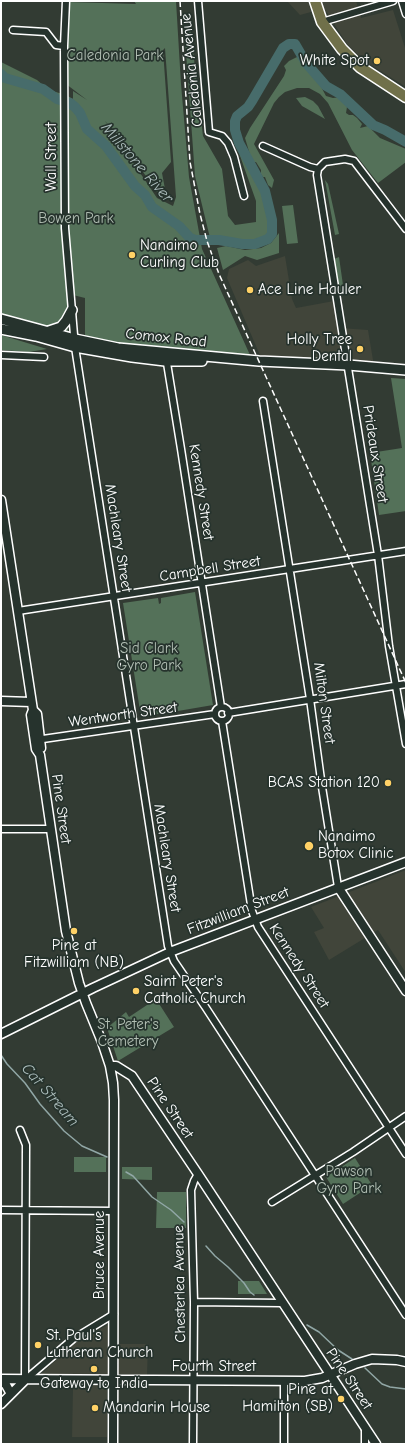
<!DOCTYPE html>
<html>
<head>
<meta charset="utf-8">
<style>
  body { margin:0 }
  #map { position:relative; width:407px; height:1445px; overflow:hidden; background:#323b33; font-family:"Comic Neue",sans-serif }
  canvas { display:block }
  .frame { position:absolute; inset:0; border:2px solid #fff; pointer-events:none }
</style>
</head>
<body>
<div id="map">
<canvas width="407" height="1445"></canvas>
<div class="frame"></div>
</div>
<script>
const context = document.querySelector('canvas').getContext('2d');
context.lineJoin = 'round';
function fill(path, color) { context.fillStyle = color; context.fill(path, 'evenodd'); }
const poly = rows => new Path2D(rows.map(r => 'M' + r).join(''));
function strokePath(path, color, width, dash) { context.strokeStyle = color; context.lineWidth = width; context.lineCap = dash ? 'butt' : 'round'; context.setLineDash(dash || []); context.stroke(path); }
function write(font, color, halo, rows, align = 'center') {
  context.font = font + ' "Comic Neue",sans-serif'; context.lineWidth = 3.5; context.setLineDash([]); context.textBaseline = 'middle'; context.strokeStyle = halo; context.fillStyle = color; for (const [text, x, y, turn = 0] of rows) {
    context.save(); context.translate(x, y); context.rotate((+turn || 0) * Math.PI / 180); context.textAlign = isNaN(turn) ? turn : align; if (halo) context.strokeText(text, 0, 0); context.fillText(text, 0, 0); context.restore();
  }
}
fill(poly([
  [287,1,308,1,311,12,300,15],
  [322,1,356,1,361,18,393,10,406,51,406,87,363,60,347,44,324,8],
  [285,256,292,299,296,308,334,301,340,328,368,330,374,366,262,360,227,278,229,269,248,260,256,266],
  [406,870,406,973,378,930,329,960,314,932,324,928,311,907],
  [108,1325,108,1344,148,1344,147,1375,107,1374,107,1437,72,1437,73,1389,67,1375,41,1374,76,1342]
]), '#41453a');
fill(poly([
  [134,1,176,1,181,84,189,177,202,249,250,355,131,351,85,337,85,298,69,294,68,333,16,317,1,315,1,62,37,80,49,90,66,95,73,99,73,91,87,100,66,84,68,2,136,4],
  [165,48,176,197,173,206,157,198,105,121,116,133,157,192,167,200,162,173,171,162,163,50],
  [184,25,190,25,203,136,222,169,228,216,235,225,256,222,256,201,239,153,242,155,261,190,268,215,270,231,263,238,250,242,219,237,210,238,195,176],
  [297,57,306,60,307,68,311,70,314,76,319,80,319,83,326,96,333,98,342,97,346,100,349,104,347,107,346,113,349,115,353,115,357,118,362,124,360,128,368,126,380,138,406,149,406,162,378,183,352,150,328,103,320,94,309,88,297,88,285,92,279,97,274,103,254,144,274,180,272,188,268,185,265,177,263,177,261,174,261,170,256,162,252,162,251,158,245,138,250,128,284,76,286,70,284,66,289,61],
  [305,97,313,101,318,106,325,119,302,106,296,98],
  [325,180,328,184,339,234,335,235],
  [293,205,298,243,287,244,282,206],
  [279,233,279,253,257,260,245,256,223,270,217,248,226,246,245,250,261,248,271,243],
  [339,257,344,292,339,293,334,259],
  [1,335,47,349,29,352,1,350],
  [391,378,406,379,406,511,379,515,370,453,402,448],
  [195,592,213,705,178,711,177,703,174,704,175,711,141,717,123,603,158,598,159,604,161,603,161,598],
  [156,999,174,1027,118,1061,107,1028,126,1012,129,1017],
  [74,1157,106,1157,106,1172,74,1172],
  [355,1158,372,1185,343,1204,326,1177],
  [122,1167,152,1167,152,1180,122,1179],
  [157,1192,186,1192,186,1228,156,1228],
  [238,1281,259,1281,267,1294,238,1294]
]), '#547159');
strokePath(poly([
  [1,1055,7,1064,25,1083,40,1104,64,1131,82,1146,107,1157],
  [126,1172,133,1176,152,1197,171,1210,184,1222],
  [206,1246,215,1256,228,1267,244,1283,250,1292,254,1295],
  [307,1325,319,1332,338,1350,352,1359],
  [365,1368,382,1384,390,1387,406,1389]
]), '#91a7a6', 1.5);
strokePath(poly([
  [1,74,5,78,43,89,57,99,70,103,75,107,80,113,87,129,106,146,135,186,145,195,152,207,179,226,190,238,195,240,219,240,242,244,255,244,268,239,272,234,272,220,265,191,239,143,235,130,235,121,237,116,248,107,252,101,283,48,289,44,295,44,306,63,326,86,340,94,373,125,385,130,406,142]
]), '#476c6b', 10);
const minor = poly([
  [66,1,64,46,65,228,75,347,168,946,174,961,206,1008,406,1315],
  [198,1,209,132,222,136,228,143,234,157,244,196],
  [402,1,406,14],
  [322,22,393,1],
  [13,30,46,32,56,45,64,46],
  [263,146,310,167,318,169],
  [318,169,317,175,378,555,389,646,406,744],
  [318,169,325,162,345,159,354,161,406,229],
  [1,355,44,357],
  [166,357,181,449,221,707],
  [263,401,310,699,322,787,338,887],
  [18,611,406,551],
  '215 714a7 7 0 1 1 14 0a7 7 0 1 1-14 0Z',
  [228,713,406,684],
  [222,721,252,911,258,927,406,1154],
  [36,740,215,714],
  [1,829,50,829],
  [20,1130,26,1145,25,1380],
  [272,1202,353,1152,406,1116],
  [1,1210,114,1211],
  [194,1302,282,1303],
  [25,1380,73,1339,114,1314],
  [284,1381,284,1444],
  [365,1428,365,1444],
  [193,1444,194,1302,191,1190,194,1181,198,1174]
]);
const tertiary = poly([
  [1,500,33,710,31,715,36,749,40,755,66,931,79,983,86,1003,102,1042,110,1066,113,1083,114,1100,113,1444],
  [1,701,31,702],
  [33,710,37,714,41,748],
  [338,887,406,991],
  [1,1034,93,988,170,952,406,862],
  [110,1066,116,1066,132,1076,198,1174,376,1444],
  [1,1379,305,1381,322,1378,355,1364,372,1359,397,1360,406,1362],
  [1,1381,6,1385,11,1394],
  [1,1404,25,1380]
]);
const secondary = poly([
  [1,319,75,339,118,348,259,361,348,365,406,370],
  [1,329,36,336,75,347,132,357,165,361,202,361],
  [49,331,61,327,66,321,72,310]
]);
const primary = poly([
  [315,1,322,22,342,49,360,67,406,97]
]);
strokePath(minor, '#fff', 9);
strokePath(tertiary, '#fff', 11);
strokePath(secondary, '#fff', 12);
strokePath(primary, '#fff', 13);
strokePath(minor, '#26332d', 6);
strokePath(tertiary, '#26332d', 8);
strokePath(secondary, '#26332d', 9);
strokePath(primary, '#70704a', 10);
strokePath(poly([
  [180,1,190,162,200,214,207,241,219,274,406,683]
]), '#fff', 1.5, [6, 3]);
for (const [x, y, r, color] of [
  [377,61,4,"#ffd166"],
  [132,255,4,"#ffd166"],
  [250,290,4,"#ffd166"],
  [360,349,4,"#ffd166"],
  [388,783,4,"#ffd166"],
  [309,846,5,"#ffd166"],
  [74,931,4,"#ffd166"],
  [136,991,4,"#ffd166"],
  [38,1345,4,"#ffd166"],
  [94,1369,4,"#ffd166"],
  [341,1399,4,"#ffd166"],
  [95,1408,4,"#ffd166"]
]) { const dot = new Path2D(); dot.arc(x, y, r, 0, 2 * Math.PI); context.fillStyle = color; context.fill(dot); strokePath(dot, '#26332d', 1.5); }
write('15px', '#b2bfb4', '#26332d', [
  ["Caledonia Park",115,56],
  ["Bowen Park",76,219],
  ["Sid Clark",149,649],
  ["Gyro Park",149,666],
  ["St. Peter's",128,1025],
  ["Cemetery",128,1042],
  ["Pawson",349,1172],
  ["Gyro Park",349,1189]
]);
write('15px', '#fff', '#26332d', [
  ["White Spot",369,61,"right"],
  ["Nanaimo",140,246],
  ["Curling Club",140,263],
  ["Ace Line Hauler",258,290],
  ["Holly Tree",352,340,"right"],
  ["Dental",352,357,"right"],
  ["BCAS Station 120",380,783,"right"],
  ["Nanaimo",318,837],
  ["Botox Clinic",318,854],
  ["Pine at",74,946,"center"],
  ["Fitzwilliam (NB)",74,963,"center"],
  ["Saint Peter's",144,982],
  ["Catholic Church",144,999],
  ["St. Paul's",46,1336],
  ["Lutheran Church",46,1353],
  ["Gateway to India",94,1384,"center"],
  ["Pine at",333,1390,"right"],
  ["Hamilton (SB)",333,1407,"right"],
  ["Mandarin House",103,1408]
], 'left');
write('15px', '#fff', '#26332d', [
  ["Caledonia Avenue",192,70,-96],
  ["Wall Street",52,157,-90],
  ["Comox Road",166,338,6],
  ["Prideaux Street",375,454,81],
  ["Kennedy Street",201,492,81],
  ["Machleary Street",118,538,81],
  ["Campbell Street",210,569,-9],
  ["Milton Street",324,703,82],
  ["Wentworth Street",123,715,-8],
  ["Pine Street",61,809,82],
  ["Machleary Street",167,858,81],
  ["Fitzwilliam Street",238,911,-21],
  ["Kennedy Street",299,966,57],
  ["Pine Street",170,1108,56],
  ["Bruce Avenue",100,1255,-90],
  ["Chesterlea Avenue",180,1284,-91],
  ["Fourth Street",214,1367],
  ["Pine Street",349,1379,56]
]);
write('italic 16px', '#acbdbc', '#26332d', [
  ["Millstone River",137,163,49],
  ["Cat Stream",50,1095,49]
]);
</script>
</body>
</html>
